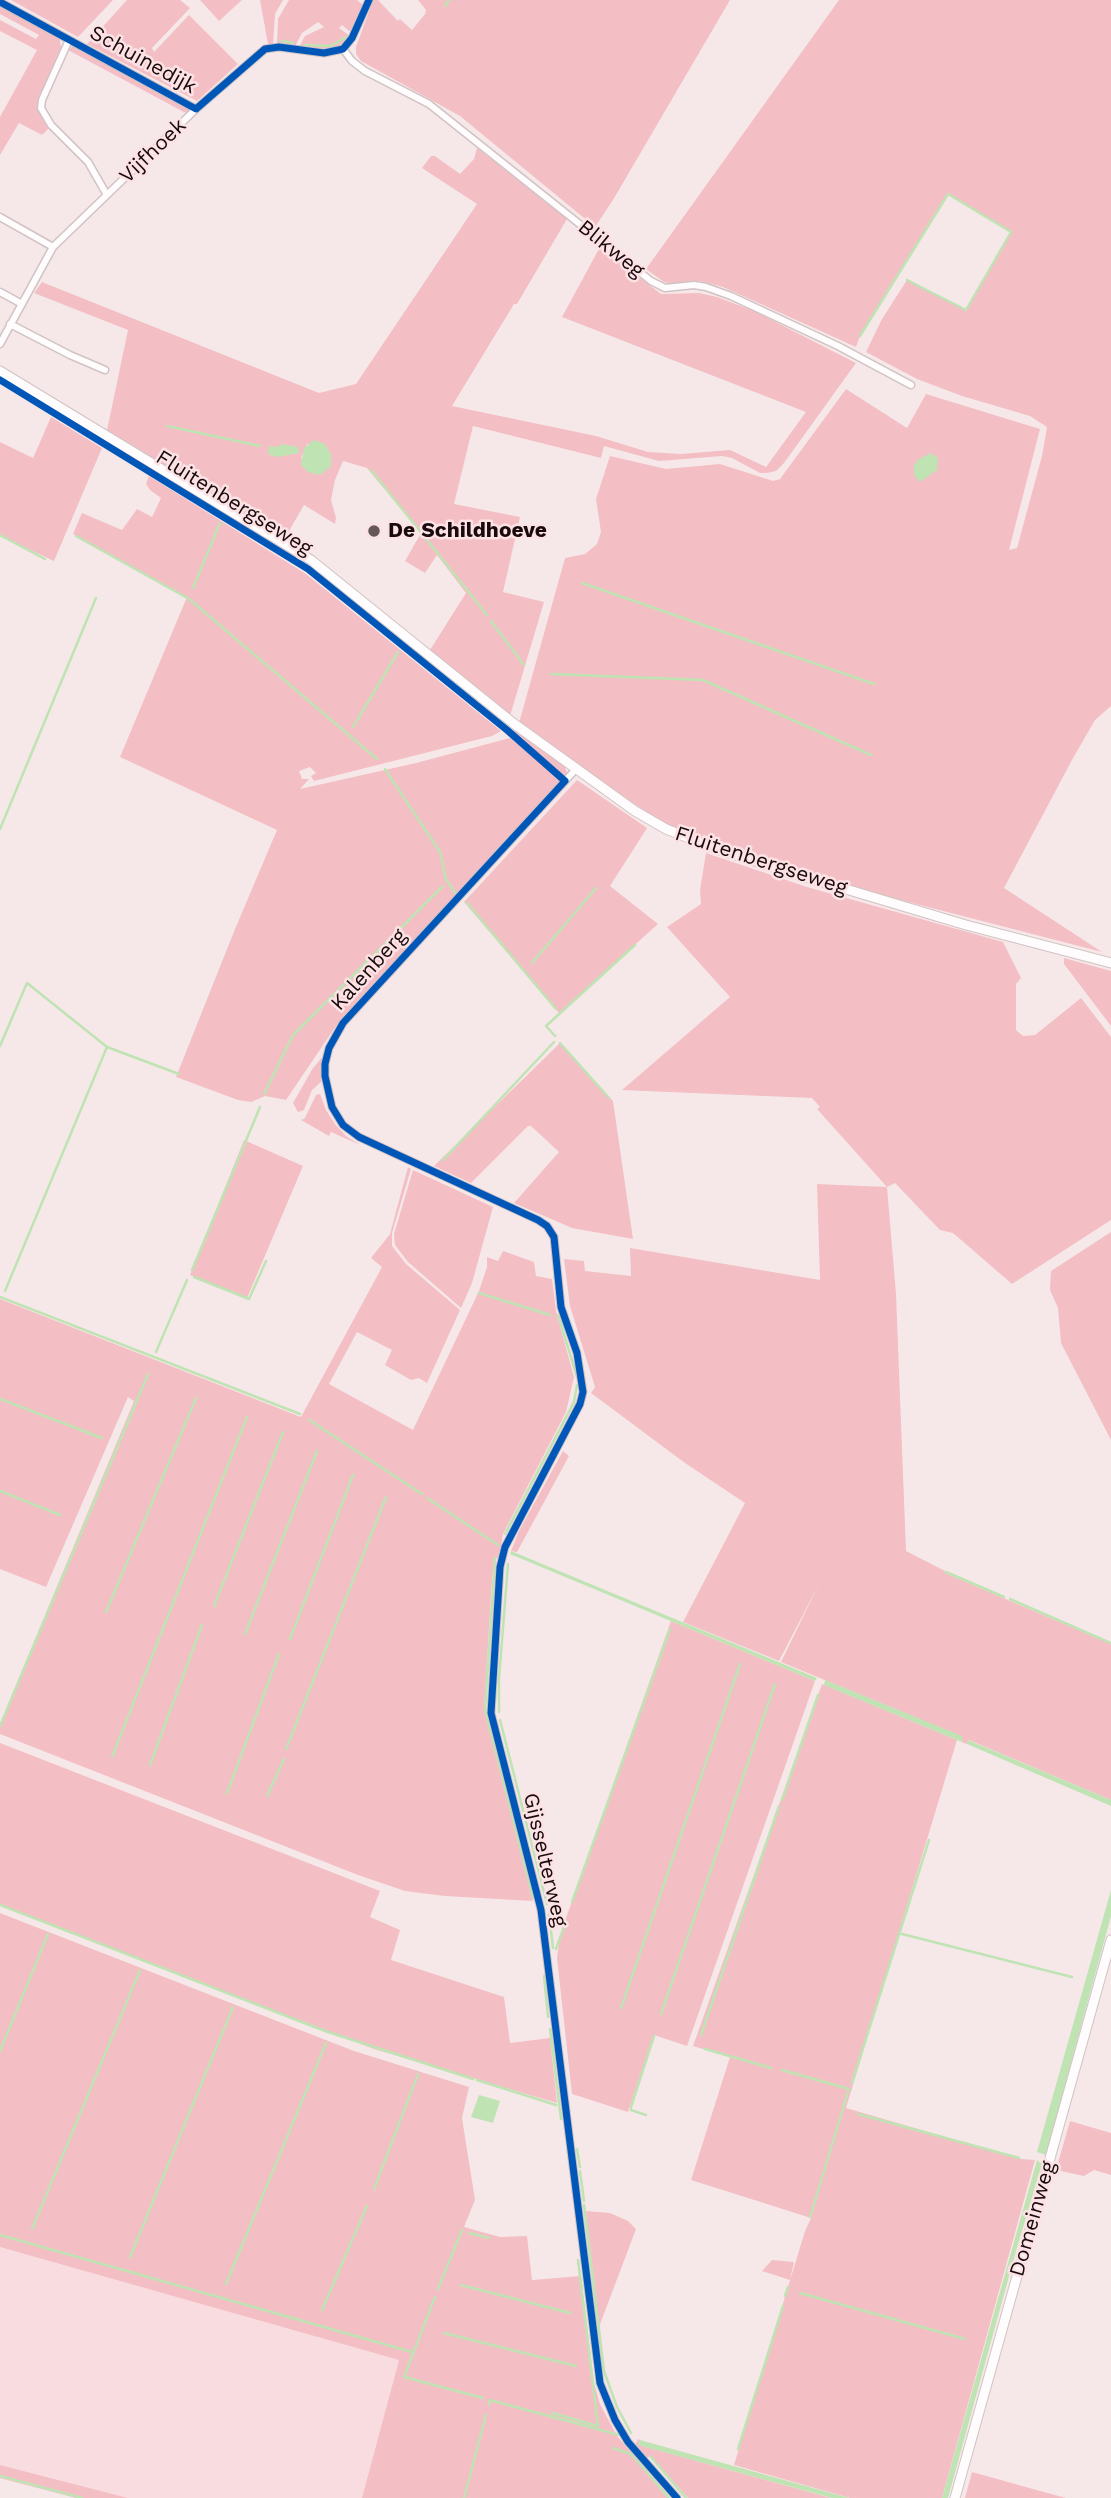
<!DOCTYPE html>
<html>
<head>
<meta charset="utf-8">
<style>
  body { margin:0 }
  canvas { display:block; background:#f6e8e9 }
</style>
</head>
<body>
<canvas width="1111" height="2498"></canvas>
<script>
const context = document.querySelector('canvas').getContext('2d');
context.lineJoin = 'round';
function fill(path, color) { context.fillStyle = color; context.fill(path, 'evenodd'); }
const poly = rows => new Path2D(rows.map(r => 'M' + r).join(''));
function strokePath(path, color, width, dash) { context.strokeStyle = color; context.lineWidth = width; context.lineCap = dash ? 'butt' : 'round'; context.setLineDash(dash || []); context.stroke(path); }
function write(font, color, halo, rows, align = 'center') {
  context.font = font + ' "Work Sans",sans-serif'; context.lineWidth = 5; context.setLineDash([]); context.textBaseline = 'middle'; context.strokeStyle = halo; context.fillStyle = color; for (const [text, x, y, turn = 0] of rows) {
    context.save(); context.translate(x, y); context.rotate((+turn || 0) * Math.PI / 180); context.textAlign = isNaN(turn) ? turn : align; if (halo) context.strokeText(text, 0, 0); context.fillText(text, 0, 0); context.restore();
  }
}
fill(poly([
  [0,2247,399,2360,362,2498,128,2498,0,2465]
]), '#f9dcdf');
fill(poly([
  [11,0,113,0,78,37],
  [127,0,180,0,190,8,152,48,154,52,189,15,238,64,197,101,87,44],
  [200,0,242,0,219,21],
  [260,0,283,0,275,14,273,44,268,44],
  [289,0,357,0,363,5,353,31,349,31,342,25,339,28,350,36,347,40,339,46,325,50,299,47,305,36,324,27,318,22,302,33,295,46,277,44,278,19],
  [373,0,378,0,398,21,400,19,412,30,425,14,426,10,418,0,730,0,613,200,595,227,460,116,361,61,356,54,356,47],
  [839,0,1111,0,1111,706,1095,720,1072,760,1004,888,1102,952,862,890,684,833,659,820,630,801,519,723,565,558,585,554,597,544,601,532,596,499,610,456,666,469,720,464,773,481,780,479,846,389,907,428,926,394,1040,429,1009,550,1017,548,1042,456,1047,427,1030,416,962,396,917,379,866,352,882,319,907,280,966,309,1011,232,948,194,860,336,856,347,723,287,700,281,674,284,664,282,646,269],
  [0,5,59,37,61,47,39,100,41,115,49,128,42,135,19,123,0,155,0,117,37,50,0,31,0,20,36,39,39,35,0,14],
  [72,47,77,47,185,105,189,110,186,113,182,111,68,50],
  [477,148,567,219,517,304,514,304,452,406,596,436,648,452,681,454,730,450,766,467,806,412,562,317,600,247,661,294,699,293,717,297,754,311,856,363,784,463,776,471,767,473,760,473,732,458,722,456,659,461,604,446,601,458,473,426,454,504,520,517,503,592,544,602,510,716,430,650,466,593,437,555,425,573,405,561,421,533,367,468,343,461,335,480,331,500,336,518,335,524,304,505,285,538,107,430,128,330,34,293,42,282,319,393,356,384,477,204,422,168,431,156,435,156,460,174,474,159],
  [307,444,331,454,331,466,301,458],
  [51,417,102,448,54,561,0,536,0,442,33,458],
  [149,476,306,574,501,731,492,736,314,781,311,776,316,773,310,767,299,771,302,779,309,779,300,789,416,763,510,738,559,779,560,783,336,1026,286,1100,265,1096,251,1102,238,1100,176,1077,235,929,277,830,120,757,187,597,73,534,82,513,122,530,137,509,152,517,161,498,150,490,146,484],
  [516,730,565,767,567,773,566,777,561,776,512,733],
  [577,780,647,828,610,886,658,924,559,1013,464,902],
  [706,853,807,887,1003,942,1021,978,1016,984,1016,1030,1023,1036,1035,1035,1081,998,1111,1037,1111,1220,1012,1284,953,1233,940,1230,895,1183,887,1187,896,1294,906,1551,945,1571,945,1573,1111,1644,1111,1800,969,1740,967,1744,962,1742,961,1736,781,1662,819,1584,779,1661,683,1622,745,1503,685,1463,591,1393,595,1387,570,1306,564,1259,584,1261,585,1271,631,1276,630,1248,820,1280,817,1184,887,1187,817,1109,820,1107,812,1098,622,1090,730,997,667,927,701,904,700,890],
  [1064,958,1111,971,1111,1026,1064,964],
  [560,1043,613,1101,633,1239,572,1228,514,1203,559,1152,531,1126,528,1126,471,1183,434,1166],
  [325,1054,321,1082,312,1090,304,1110,298,1112,293,1103,313,1068],
  [320,1094,326,1110,335,1124,346,1136,360,1145,331,1132,329,1136,301,1120,305,1118,316,1095],
  [244,1140,303,1166,247,1298,190,1275],
  [408,1167,411,1169,392,1233,392,1246,406,1264,460,1310,427,1383,419,1378,411,1380,385,1365,392,1350,357,1332,329,1384,413,1430,479,1291,487,1267,487,1257,498,1261,503,1251,534,1262,536,1276,552,1279,556,1311,574,1377,566,1412,503,1534,499,1558,495,1558,492,1579,484,1709,533,1901,445,1896,405,1891,358,1875,0,1734,0,1726,11,1697,134,1401,128,1397,46,1587,0,1569,0,1299,301,1417,382,1267,371,1258,390,1234],
  [413,1170,493,1207,472,1283,461,1308,408,1262,395,1245,394,1234],
  [1111,1232,1111,1440,1061,1343,1058,1308,1050,1290,1051,1271],
  [563,1451,569,1456,517,1552,511,1551,519,1531],
  [671,1621,815,1681,687,2046,654,2035,628,2112,572,2094,557,1958,560,1935],
  [822,1684,957,1740,846,2108,1021,2159,1035,2160,942,2498,850,2498,734,2465,805,2231,811,2218,691,2180,730,2057,693,2046],
  [0,1743,380,1891,370,1917,400,1930,391,1960,504,1997,510,2043,550,2038,557,2103,374,2049,0,1905],
  [0,1913,354,2051,469,2087,462,2118,475,2200,464,2227,500,2237,527,2236,532,2280,581,2276,594,2383,600,2404,617,2436,670,2498,362,2498,399,2360,0,2247],
  [1070,2121,1111,2133,1111,2175,1094,2170,1084,2176,1056,2170],
  [586,2211,610,2213,628,2221,636,2229,599,2327],
  [772,2260,794,2262,790,2280,762,2271],
  [638,2439,640,2440,639,2445,831,2498,688,2498,651,2456,646,2458,635,2445],
  [0,2465,128,2498,76,2498,0,2478],
  [972,2472,1033,2489,1066,2498,965,2498]
]), '#f3bfc5');
fill(poly([
  [314,440,325,444,331,454,331,466,320,475,308,472,301,465,304,448],
  [282,444,298,447,299,453,277,457,268,454,269,446,277,447],
  [931,453,938,458,937,470,920,482,914,475,914,465,919,459],
  [511,1551,817,1678,815,1681,510,1554],
  [825,1680,962,1736,962,1742,824,1685],
  [968,1740,1111,1800,1111,1806,967,1744],
  [1111,1890,1111,1916,1046,2155,1037,2152],
  [479,2095,500,2101,493,2123,471,2117],
  [1037,2160,1042,2164,1014,2258,948,2498,942,2498],
  [640,2440,849,2498,832,2498,638,2445]
]), '#bfe3b3');
strokePath(poly([
  [445,6,449,0],
  [281,41,293,43],
  [305,45,331,46,346,37],
  [860,336,948,194,1011,232,966,310,907,280],
  [167,426,260,446],
  [371,470,487,615],
  [0,535,45,559],
  [76,536,189,599,377,759],
  [582,583,874,684],
  [193,588,220,523],
  [491,621,524,665],
  [551,674,703,680,871,755],
  [353,727,398,652],
  [385,769,440,852,446,879,455,893],
  [0,829,96,598],
  [467,903,556,1009],
  [532,963,596,888],
  [555,1036,546,1026,635,945],
  [560,1043,609,1098],
  [0,1046,27,983,107,1047,179,1074],
  [264,1094,293,1035,443,886],
  [443,1160,554,1042],
  [192,1270,260,1107],
  [194,1277,249,1299,266,1261],
  [5,1291,107,1047],
  [479,1293,550,1315],
  [0,1297,300,1414],
  [558,1315,577,1377],
  [156,1352,187,1280],
  [0,1399,102,1438],
  [309,1420,422,1494],
  [0,1491,60,1515],
  [427,1498,498,1545],
  [505,1534,574,1402,577,1385],
  [495,1558,485,1710,533,1898],
  [946,1572,1004,1597],
  [1010,1599,1111,1643],
  [214,1606,283,1432],
  [106,1612,196,1398],
  [245,1634,317,1451],
  [290,1639,353,1475],
  [499,1712,499,1679,508,1564],
  [500,1720,547,1904],
  [0,1726,148,1374],
  [286,1749,386,1497],
  [112,1757,247,1417],
  [150,1765,202,1625],
  [227,1793,279,1654],
  [267,1796,284,1759],
  [782,1800,818,1695],
  [572,1902,670,1629],
  [0,1905,325,2031,473,2079],
  [549,1914,553,1948],
  [902,1934,1072,1977],
  [556,1949,566,1921],
  [544,1976,548,2017],
  [621,2008,740,1664],
  [661,2014,775,1684],
  [550,2029,561,2119],
  [701,2035,779,1806],
  [705,2049,771,2068],
  [0,2051,48,1934],
  [782,2070,849,2089,810,2217],
  [477,2080,556,2105],
  [852,2083,929,1840],
  [858,2114,1019,2158],
  [646,2115,631,2110,631,2107,654,2036],
  [577,2149,580,2167],
  [580,2171,584,2201],
  [374,2189,418,2074],
  [584,2205,604,2371,617,2407,631,2433],
  [32,2229,140,1970],
  [469,2233,489,2238],
  [0,2235,412,2352],
  [130,2257,233,2007],
  [226,2284,326,2043],
  [461,2285,570,2313],
  [438,2289,462,2230],
  [800,2293,965,2339],
  [785,2296,788,2287],
  [435,2297,404,2377,483,2398],
  [322,2310,367,2206],
  [444,2333,576,2366],
  [489,2405,490,2400,619,2435],
  [552,2413,598,2426,578,2260],
  [613,2448,631,2454,669,2498],
  [738,2449,783,2306],
  [651,2457,686,2498],
  [0,2476,82,2498],
  [464,2498,486,2415]
]), '#bfe3b3', 2.5);
const street = poly([
  [0,2,196,109],
  [69,40,42,100,41,108,51,125,88,162,107,195],
  [343,49,352,61,365,71,429,104,651,281,665,288,694,285,706,287,731,296,838,346,911,385],
  [0,217,53,247],
  [0,292,22,304],
  [10,324,70,355,105,370],
  [0,344,53,247,196,109,265,49,279,47,324,53,343,49,352,38,369,0],
  [576,769,343,1023,329,1048,325,1064,325,1076,332,1107,343,1125,359,1137,538,1220,547,1226,554,1237,561,1307,577,1353,583,1392,580,1404,505,1547,500,1567,491,1713,541,1910,600,2383,615,2420,628,2442,677,2498]
]);
const secondary = poly([
  [0,371,311,560,513,723,635,811,666,829,722,851,829,884,966,925,1111,963],
  [955,2498,1111,1940]
]);
strokePath(street, '#d1c3c4', 9);
strokePath(secondary, '#d1c3c4', 11);
strokePath(street, '#fefcfc', 6);
strokePath(secondary, '#fefcfc', 9);
strokePath(poly([
  [0,2,196,109,265,49,279,47,324,53,343,49,352,38,369,0],
  [0,380,308,569,507,730,565,781,343,1023,329,1048,325,1064,325,1076,332,1107,343,1125,359,1137,538,1220,547,1226,554,1237,561,1307,577,1353,583,1392,580,1404,505,1547,500,1567,491,1713,541,1910,600,2383,615,2420,628,2442,677,2498]
]), '#0057b8', 7);
for (const [x, y, r, color] of [
  [374,531,7,"#66585a"]
]) { const dot = new Path2D(); dot.arc(x, y, r, 0, 2 * Math.PI); context.fillStyle = color; context.fill(dot); strokePath(dot, '#fce2e4', 2.5); }
write('21px', '#190b0d', '#fce2e4', [
  ["Schuinedijk",143,60,29],
  ["Vijfhoek",153,151,-44],
  ["Blikweg",611,249,39],
  ["Fluitenbergseweg",234,503,32],
  ["Fluitenbergseweg",761,861,18],
  ["Kalenberg",369,970,-48],
  ["Gijsselterweg",545,1860,77],
  ["Domeinweg",1033,2219,-74]
]);
write('bold 21px', '#190b0d', '#fce2e4', [
  ["De Schildhoeve",388,531]
], 'left');
</script>
</body>
</html>
